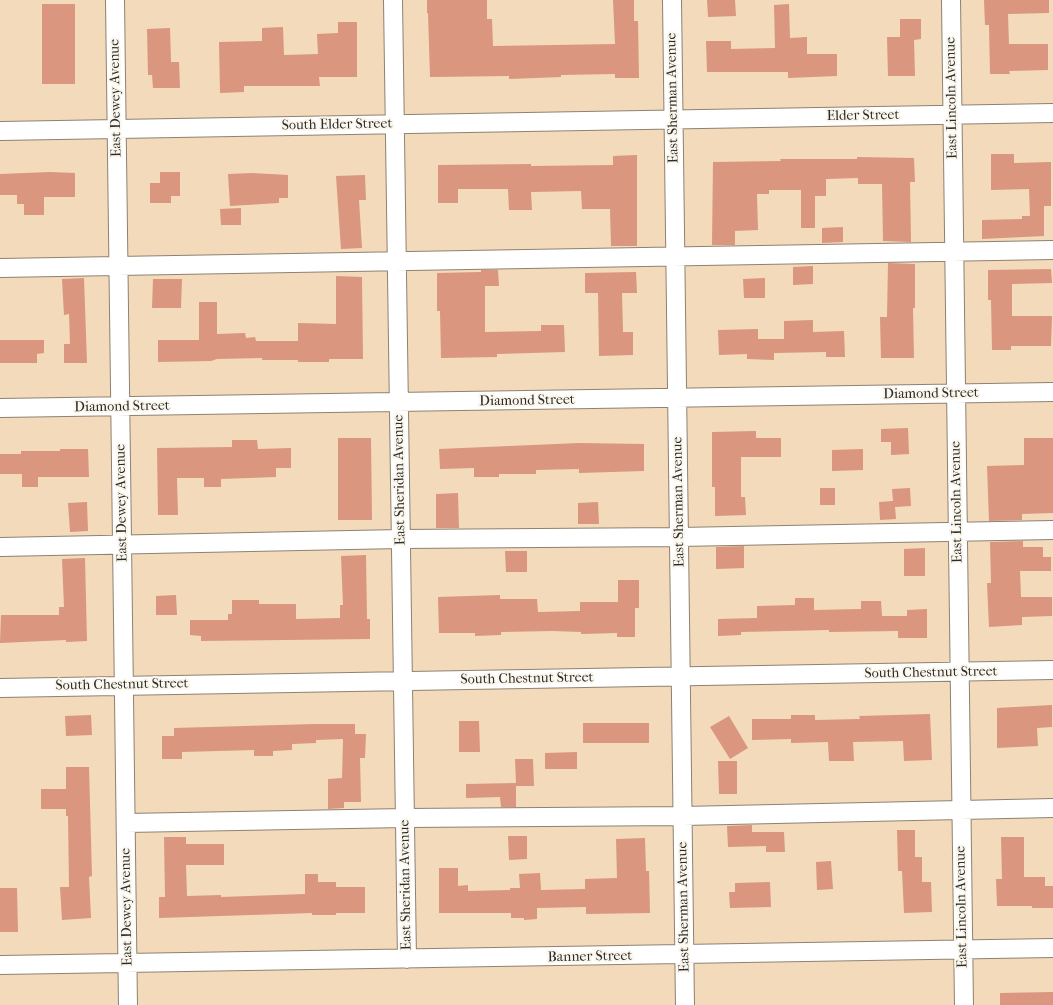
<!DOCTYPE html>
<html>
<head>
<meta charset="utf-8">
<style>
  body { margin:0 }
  canvas { display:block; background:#f2daba }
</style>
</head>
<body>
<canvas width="1053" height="1005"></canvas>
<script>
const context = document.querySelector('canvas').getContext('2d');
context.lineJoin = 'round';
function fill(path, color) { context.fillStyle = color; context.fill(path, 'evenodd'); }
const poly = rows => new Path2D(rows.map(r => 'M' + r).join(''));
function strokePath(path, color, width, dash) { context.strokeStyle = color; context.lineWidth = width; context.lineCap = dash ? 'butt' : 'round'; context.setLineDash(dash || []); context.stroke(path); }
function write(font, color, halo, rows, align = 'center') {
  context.font = font + ' "IM FELL French Canon",serif'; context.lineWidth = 4; context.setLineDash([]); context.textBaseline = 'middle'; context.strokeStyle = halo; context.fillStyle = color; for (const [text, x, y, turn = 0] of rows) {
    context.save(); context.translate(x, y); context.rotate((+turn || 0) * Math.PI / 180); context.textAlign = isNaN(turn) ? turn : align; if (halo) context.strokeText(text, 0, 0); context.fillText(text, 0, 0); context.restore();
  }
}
fill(poly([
  [427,0,487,0,487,19,492,19,493,46,615,44,613,0,634,0,634,21,638,21,639,78,615,78,615,74,561,75,561,77,509,79,509,76,430,77,428,13,427,13],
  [707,0,735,0,736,16,708,17],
  [984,0,1049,0,1049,13,1008,14,1009,44,1048,44,1048,70,1009,71,1010,74,990,74,989,25,985,25],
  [42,4,75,4,75,84,42,84],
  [789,4,790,38,807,37,807,54,837,54,837,76,788,78,788,72,707,72,706,41,731,41,731,49,775,48,774,5],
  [900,19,921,19,921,39,914,40,915,76,888,76,887,37,900,37],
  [338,22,357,22,357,77,319,77,320,86,244,86,244,92,220,93,219,42,262,41,262,28,283,27,284,55,318,54,317,34,338,33],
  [170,28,171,62,179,62,180,88,153,88,152,75,148,75,147,29],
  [991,154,1014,154,1014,163,1051,162,1051,206,1044,206,1044,236,982,239,982,220,1022,219,1022,216,1030,216,1029,189,991,190],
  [637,155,637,246,611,246,610,209,582,209,581,191,531,192,532,210,509,210,508,189,458,189,458,203,438,203,438,165,531,164,531,166,613,165,613,156],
  [857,157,914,158,915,182,910,182,911,242,883,241,882,184,858,184,858,178,826,179,826,196,815,196,815,228,801,228,801,190,769,190,769,194,757,194,758,230,735,231,735,245,712,245,713,162,781,161,780,159,857,159],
  [50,172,75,173,75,197,44,197,44,215,24,215,24,204,17,204,17,195,0,195,0,174],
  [160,172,180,172,180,196,171,196,171,203,150,203,150,183,160,183],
  [252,173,288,175,288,198,279,198,279,203,230,206,228,174],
  [365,175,366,200,359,200,362,248,341,249,336,176],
  [241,208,241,225,221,225,220,209],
  [843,227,843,242,822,243,822,228],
  [888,263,915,264,915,308,913,308,914,358,881,358,880,317,887,317],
  [813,266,813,284,793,285,793,267],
  [1051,269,1052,283,1012,284,1012,316,1052,316,1051,346,1011,346,1011,350,992,350,991,300,988,300,988,270],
  [481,270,498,270,499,286,485,286,485,332,541,331,541,325,564,325,565,352,497,354,497,357,441,358,440,311,437,311,437,273,481,272],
  [636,272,637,293,622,293,623,332,633,332,633,355,599,356,598,293,585,293,585,273],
  [336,276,362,277,363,359,329,359,329,362,298,362,298,360,262,360,262,358,217,359,211,361,158,362,158,340,199,340,199,302,217,302,217,334,245,333,246,338,255,337,256,341,298,341,298,323,336,324],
  [84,278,87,363,64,363,64,344,70,344,69,314,64,315,62,279],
  [765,278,765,298,744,298,743,279],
  [153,279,182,279,181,308,152,308],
  [813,320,813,332,844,331,845,357,826,357,826,352,774,353,774,360,747,359,747,354,719,355,718,330,758,329,758,339,784,339,784,321],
  [0,340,44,340,44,353,37,354,37,363,0,363],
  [908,428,909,454,891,455,891,442,881,442,881,429],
  [756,431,756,438,781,438,781,457,741,457,741,497,745,497,746,515,715,516,715,487,712,487,712,432],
  [338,438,371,438,372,520,338,520],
  [1024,438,1053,438,1053,513,1022,514,1022,520,989,521,987,466,1024,465],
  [232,440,257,440,258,449,291,448,291,468,276,468,276,477,221,479,221,487,204,487,204,478,177,478,178,515,158,515,157,448,232,447],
  [579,443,644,444,644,471,579,473,579,469,536,470,536,474,499,474,499,477,474,477,474,468,440,469,439,449],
  [60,449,88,449,89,477,38,477,38,487,22,487,22,474,0,474,0,454,21,454,21,451,60,451],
  [863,449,863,470,832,471,832,450],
  [820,488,835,488,835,505,820,505],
  [910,488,911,506,895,507,896,519,880,520,879,502,893,501,892,489],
  [458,493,459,528,436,528,436,494],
  [87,502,88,531,70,532,68,503],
  [598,502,599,524,578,524,578,503],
  [1023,541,1023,547,1043,547,1043,557,1051,557,1051,571,1020,571,1021,597,1052,597,1052,616,1022,617,1022,625,989,627,987,583,991,583,990,542],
  [744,546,744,568,716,569,716,547],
  [925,548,925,576,904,576,904,549],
  [505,551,527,551,527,572,506,572],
  [366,555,367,619,370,619,370,639,201,641,201,636,190,635,190,620,228,620,228,614,232,614,232,600,259,600,259,604,296,604,296,619,340,618,340,605,343,605,341,556],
  [85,558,87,641,66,642,66,640,0,643,1,615,59,615,59,607,64,607,62,559],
  [618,580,639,580,639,608,635,608,635,637,617,637,617,633,581,634,581,632,553,631,501,632,501,635,475,636,475,633,439,633,438,597,500,595,500,599,537,599,538,612,580,611,580,602,618,602],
  [176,595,177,615,156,615,156,596],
  [795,598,814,598,814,610,861,609,861,601,881,601,882,616,907,616,907,610,927,609,927,638,898,638,898,631,829,632,829,630,741,632,741,635,718,636,718,619,757,618,757,606,795,605],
  [1052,705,1052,727,1037,728,1038,746,997,748,997,708],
  [930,714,932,760,904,761,903,741,853,742,854,761,829,761,828,742,791,743,791,739,752,740,752,719,791,719,791,715,815,715,815,720,860,719,859,716],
  [91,715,92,735,66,736,65,716],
  [729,716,748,748,730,759,710,727],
  [459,721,479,721,480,752,459,752],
  [583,723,649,723,649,743,583,743],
  [315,724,355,724,355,734,366,734,365,758,360,758,361,802,344,802,344,808,328,809,328,779,342,778,343,739,316,740,316,743,292,744,292,750,273,751,273,756,254,756,254,750,182,752,182,759,162,759,162,736,174,736,174,728],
  [577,752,577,769,545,769,545,753],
  [515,759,533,759,534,786,516,786,516,807,501,807,500,797,466,798,466,784,516,783],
  [718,761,737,761,737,794,719,794],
  [66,767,89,767,92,876,89,877,91,918,62,920,60,887,69,887,68,816,66,816,66,809,41,809,41,789,66,789],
  [752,825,752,832,784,832,785,852,766,852,766,846,728,847,727,826],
  [897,830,915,830,915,857,922,857,922,882,931,882,932,912,904,913,902,871,898,871],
  [508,836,527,836,527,859,509,860],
  [164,837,186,837,186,844,224,844,224,865,186,865,187,896,221,895,221,897,305,894,305,874,318,874,318,882,336,882,336,887,365,887,365,913,336,913,336,915,312,915,312,913,159,918,159,897,165,897],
  [1001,837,1024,837,1024,877,1045,877,1045,886,1053,886,1053,908,1032,908,1032,906,997,906,996,879,1002,879],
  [645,838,646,871,649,871,650,913,586,914,586,907,537,908,537,919,524,920,524,918,511,918,511,913,439,913,439,868,458,868,458,886,468,885,468,891,510,890,510,888,520,888,519,874,540,873,541,890,585,889,585,879,617,878,616,839],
  [831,861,833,889,817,890,816,862],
  [770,882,771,907,730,908,729,892,735,892,735,883],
  [0,888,17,888,18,932,0,932],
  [1053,992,1053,1005,1000,1005,1000,993]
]), '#da967e');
const minor = poly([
  [115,0,128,1005],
  [393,0,407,959],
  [672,0,685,1005],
  [951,0,964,1005],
  [0,131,1053,113],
  [0,268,1053,250],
  [0,408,1053,392],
  [0,547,401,539,679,537,1053,530],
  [0,688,1053,670],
  [126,823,405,818,683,816,1053,808],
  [0,965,1053,948]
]);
strokePath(minor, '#8e8272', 20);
strokePath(minor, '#fff', 18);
write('14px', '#2b2b2b', '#fbf7ec', [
  ["East Dewey Avenue",116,98,-91],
  ["East Sherman Avenue",673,98,-91],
  ["East Lincoln Avenue",952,98,-91],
  ["Elder Street",863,116,-1],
  ["South Elder Street",337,125,-1],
  ["Diamond Street",931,394,-1],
  ["Diamond Street",527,401,-1],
  ["Diamond Street",122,407,-1],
  ["East Sheridan Avenue",400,480,-91],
  ["East Sherman Avenue",679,502,-91],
  ["East Lincoln Avenue",957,502,-91],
  ["East Dewey Avenue",122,503,-91],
  ["South Chestnut Street",931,673,-1],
  ["South Chestnut Street",527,679,-1],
  ["South Chestnut Street",122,685,-1],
  ["East Sheridan Avenue",406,885,-91],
  ["East Dewey Avenue",127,907,-91],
  ["East Sherman Avenue",684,907,-91],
  ["East Lincoln Avenue",962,907,-91],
  ["Banner Street",590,957,-1]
]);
</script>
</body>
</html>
